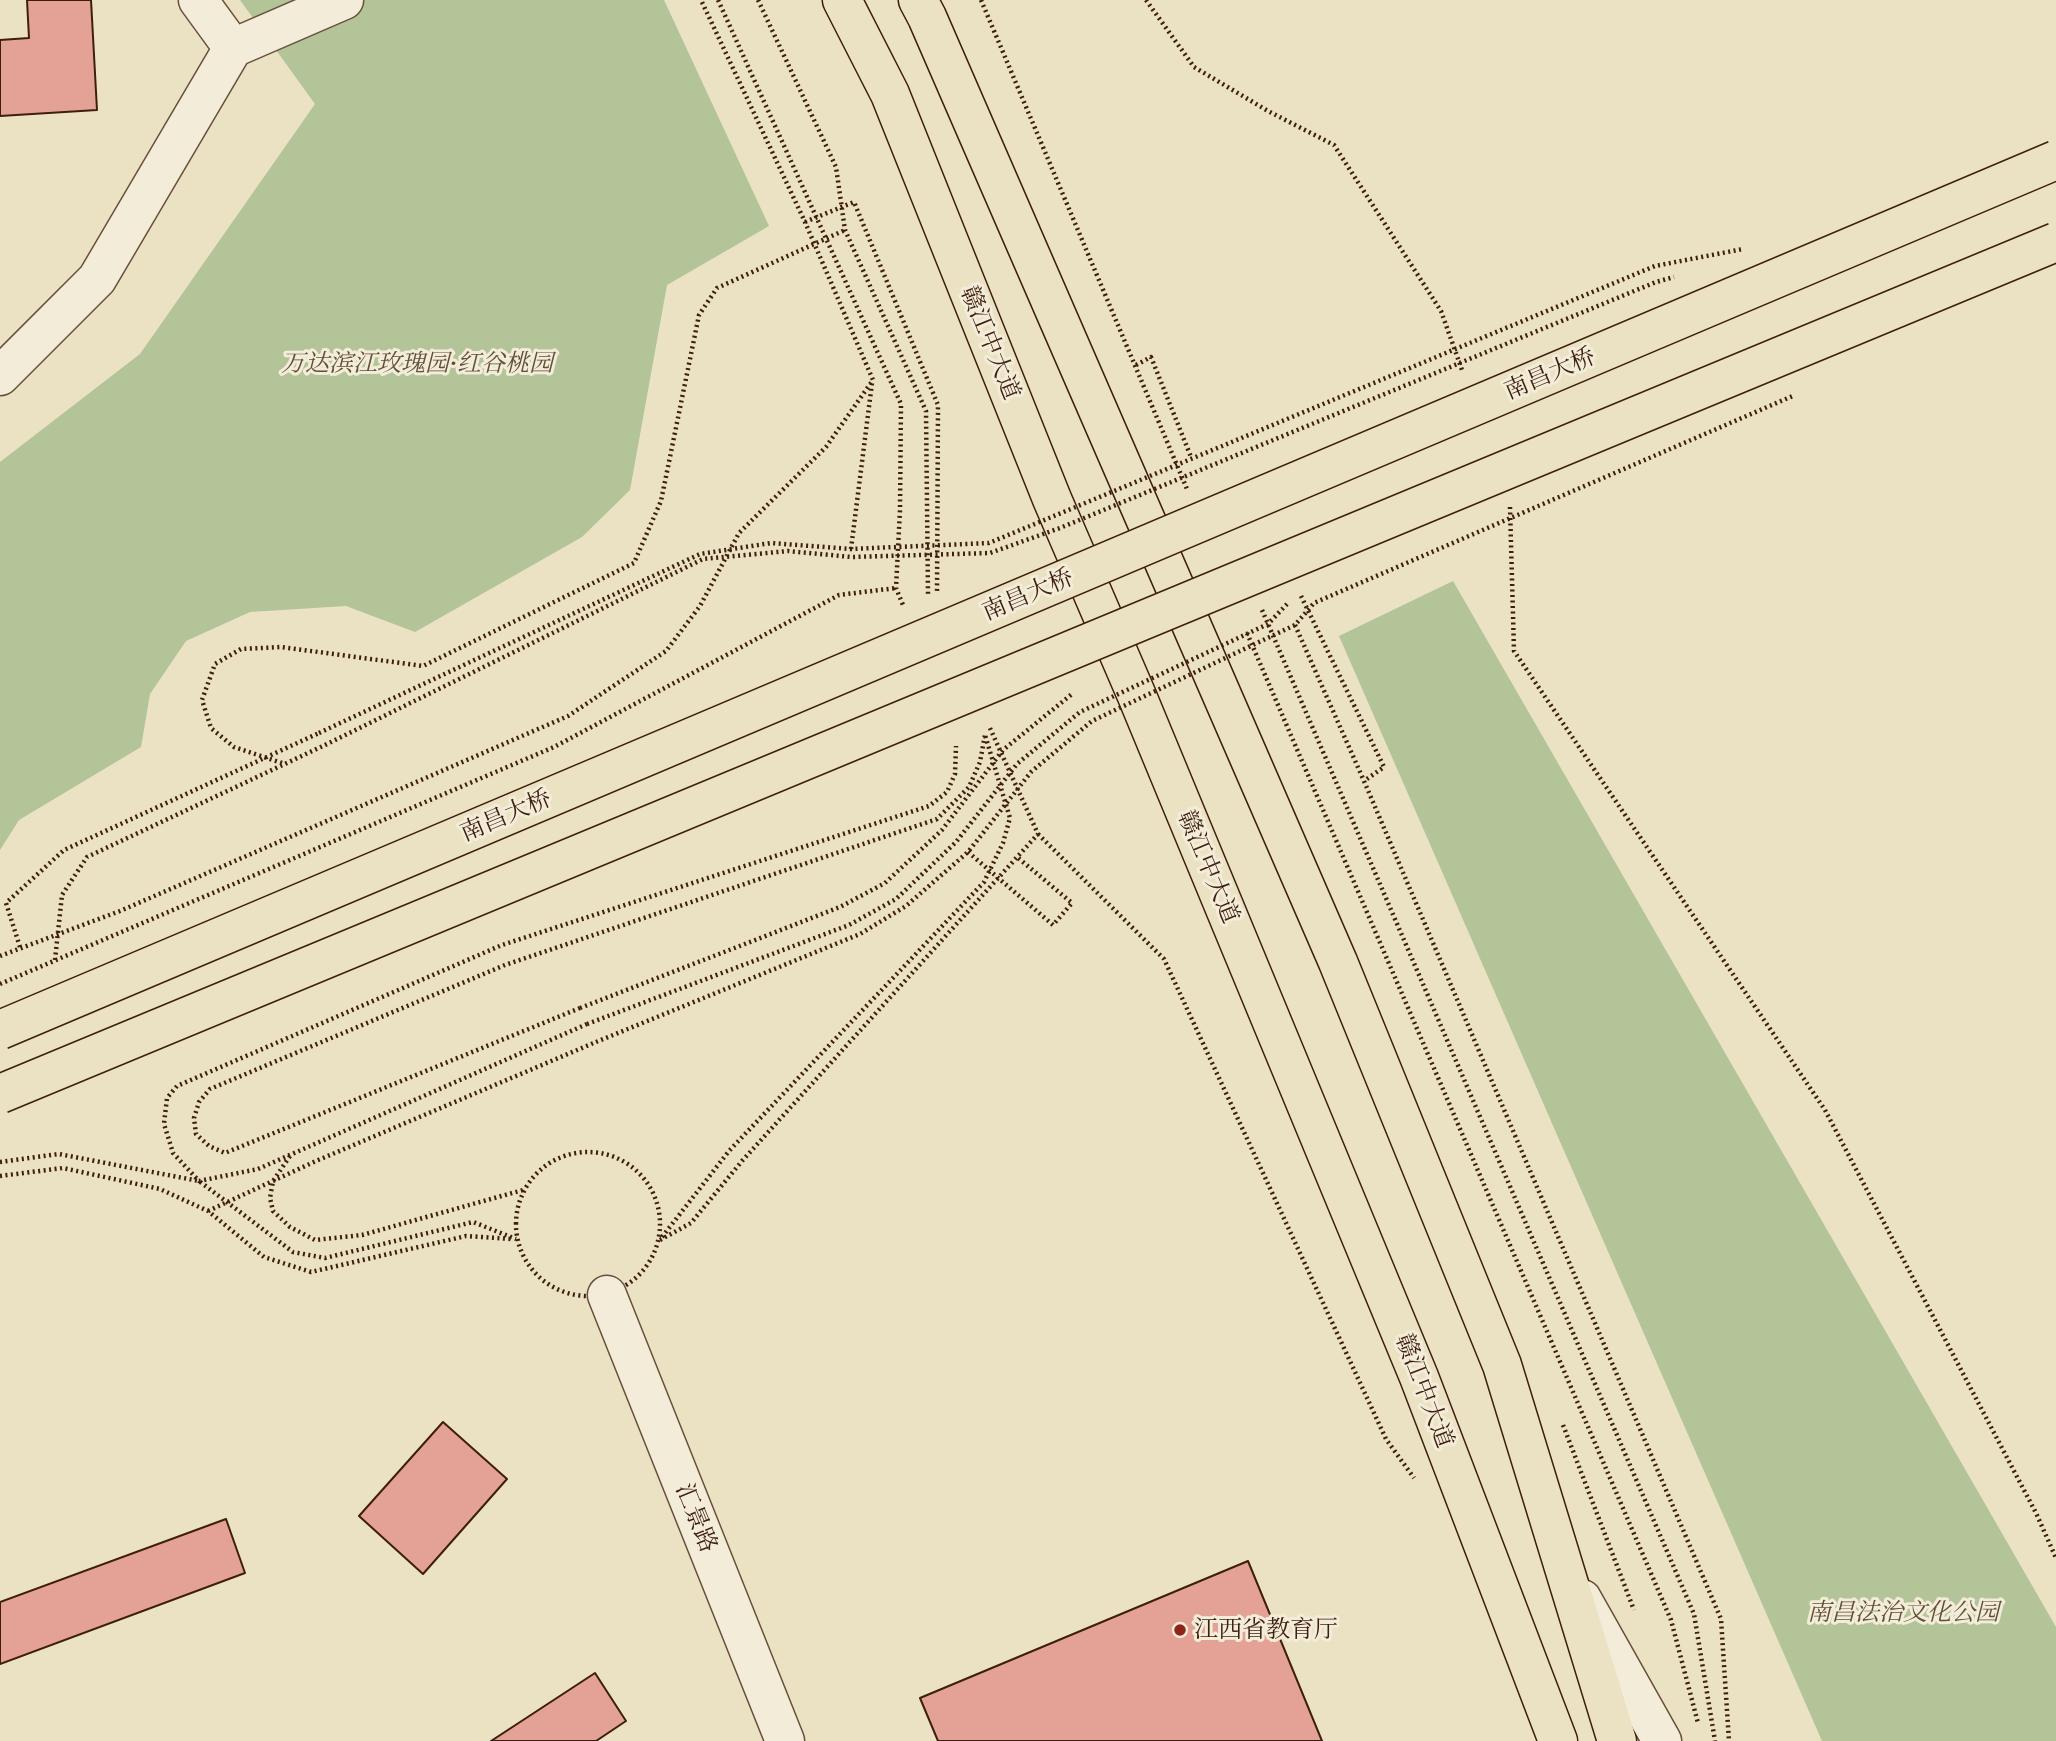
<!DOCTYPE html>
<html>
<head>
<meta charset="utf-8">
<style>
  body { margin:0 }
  canvas { display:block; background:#ebe1c3 }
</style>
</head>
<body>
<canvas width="2056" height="1741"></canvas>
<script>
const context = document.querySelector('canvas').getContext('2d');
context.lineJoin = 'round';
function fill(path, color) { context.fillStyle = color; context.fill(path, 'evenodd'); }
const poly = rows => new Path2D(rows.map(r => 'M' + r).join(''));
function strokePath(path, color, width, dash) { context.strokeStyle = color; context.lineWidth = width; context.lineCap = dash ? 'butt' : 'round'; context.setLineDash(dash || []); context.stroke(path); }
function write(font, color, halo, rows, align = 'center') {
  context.font = font + ' "Libre Caslon Text","Noto Serif SC",serif'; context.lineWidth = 6; context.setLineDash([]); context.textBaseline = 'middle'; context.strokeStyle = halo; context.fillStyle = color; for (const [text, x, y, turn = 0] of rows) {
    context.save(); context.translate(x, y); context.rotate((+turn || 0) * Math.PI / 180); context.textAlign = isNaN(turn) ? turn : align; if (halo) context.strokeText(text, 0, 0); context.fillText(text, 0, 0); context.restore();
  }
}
fill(poly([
  [240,0,664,0,769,226,667,285,630,490,582,537,415,632,346,606,250,612,186,641,150,694,141,747,19,820,0,850,0,462,140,354,315,104],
  [1453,581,2056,1627,2056,1741,1822,1741,1339,636]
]), '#b2c498');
const building = poly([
  [27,0,91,0,97,110,0,116,0,40,29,38,27,0],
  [443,1422,507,1479,423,1574,359,1516,443,1422],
  [226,1519,245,1573,0,1664,0,1602,226,1519],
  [1248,1561,1322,1741,938,1741,920,1698,1248,1561],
  [595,1673,626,1721,596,1741,491,1741,595,1673]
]);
fill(building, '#e4a297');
strokePath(building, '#3e1e0e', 2);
const minor = poly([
  [198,0,233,48],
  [0,376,97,279,233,48,344,0],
  [607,1295,785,1741],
  [1582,1599,1662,1741]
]);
const major = poly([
  [842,0,890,94,1052,499,1137,696,1419,1377,1558,1741],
  [918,0,927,17,1338,962,1502,1365,1617,1741]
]);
strokePath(minor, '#694f3b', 41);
strokePath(major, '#3e1e0e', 41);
strokePath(poly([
  [718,0,901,404,900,510,896,588,903,605],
  [758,0,836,167,845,230,926,411,928,594],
  [981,0,1187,489],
  [1146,0,1194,67,1268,111,1334,145,1441,311,1462,370],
  [805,222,854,202,938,405,937,594],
  [1136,365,1151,357,1191,457],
  [1510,507,1514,651,1825,1110,2036,1513,2056,1558],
  [851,549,872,383],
  [1301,596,1384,767,1364,781,1721,1619,1729,1741],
  [1262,610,1694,1614,1715,1741],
  [1295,625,1364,781],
  [1247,633,1671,1620,1698,1723],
  [282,763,234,747,211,728,202,700,215,664,241,649,281,647,423,666,634,563,661,501,699,315,717,288,845,230],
  [1038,834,1164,959,1386,1439,1414,1478],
  [20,947,6,903,64,850,319,733],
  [0,956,120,911,568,716,666,651,700,606,739,533,826,447,873,380,805,222,701,0],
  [55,960,62,895,87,857,325,745],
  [0,984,554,747,839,595,896,588],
  [580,1008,225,1153,209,1146,196,1134,194,1118,199,1102,210,1089,505,965,937,819,969,787,980,762,985,735],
  [587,1024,258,1169,199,1181,173,1153,164,1124,167,1098,177,1086,502,945,929,806,947,792,955,774,956,746],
  '516 1224a72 72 0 1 1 144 0a72 72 0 1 1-144 0Z',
  [290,1156,273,1181,270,1198,273,1211,290,1227,315,1240,362,1235,523,1190],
  [0,1162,59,1154,199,1181,293,1252,325,1258,473,1222,516,1239],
  [0,1176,63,1168,160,1189,208,1211,264,1257,311,1272,466,1236,512,1239],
  [208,1211,316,1161,596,1042],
  [662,1237,729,1151,984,882,1003,843,1010,818,985,735],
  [660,1240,691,1223,742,1161,1038,834,989,726],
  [1563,1425,1634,1610]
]), '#3e1e0e', 4.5, [2, 3.5]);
strokePath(minor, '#f2ecd8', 38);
strokePath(major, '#ebe1c3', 38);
const highwayBridge = poly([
  [0,1030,2056,160],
  [0,1094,2056,242]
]);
strokePath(highwayBridge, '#3e1e0e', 41, []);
strokePath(poly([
  [319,733,700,554,771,543,851,549,989,543,1655,266,1743,249],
  [325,745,703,559,788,551,851,557,990,553,1060,528,1656,282,1674,277],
  [968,852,1053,925,1072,903,1017,857],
  [580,1008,840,907,885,883,942,830,1003,750,1072,694],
  [587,1024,849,925,896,899,956,842,1017,764,1080,712,1268,624,1287,604],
  [596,1042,860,934,906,906,968,852,1031,772,1092,721,1295,625,1314,603,1795,395]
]), '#3e1e0e', 4.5, [2, 3.5]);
strokePath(highwayBridge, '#ebe1c3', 38);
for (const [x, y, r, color] of [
  [1180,1630,7,"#8f2418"]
]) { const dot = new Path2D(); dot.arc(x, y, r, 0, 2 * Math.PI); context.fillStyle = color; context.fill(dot); strokePath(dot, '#f2ecd8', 2.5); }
write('24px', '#3e1e0e', '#f2ecd8', [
  ["赣江中大道",990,343,68],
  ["南昌大桥",1550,374,-23],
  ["南昌大桥",1028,595,-23],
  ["南昌大桥",506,816,-23],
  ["赣江中大道",1208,867,67],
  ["赣江中大道",1424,1391,69],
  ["汇景路",696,1518,68]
]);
write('italic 24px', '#615037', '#f2ecd8', [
  ["万达滨江玫瑰园·红谷桃园",417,364],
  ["南昌法治文化公园",1903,1613]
]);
write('24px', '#3e1e0e', '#f2ecd8', [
  ["江西省教育厅",1194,1630]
], 'left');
</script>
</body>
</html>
